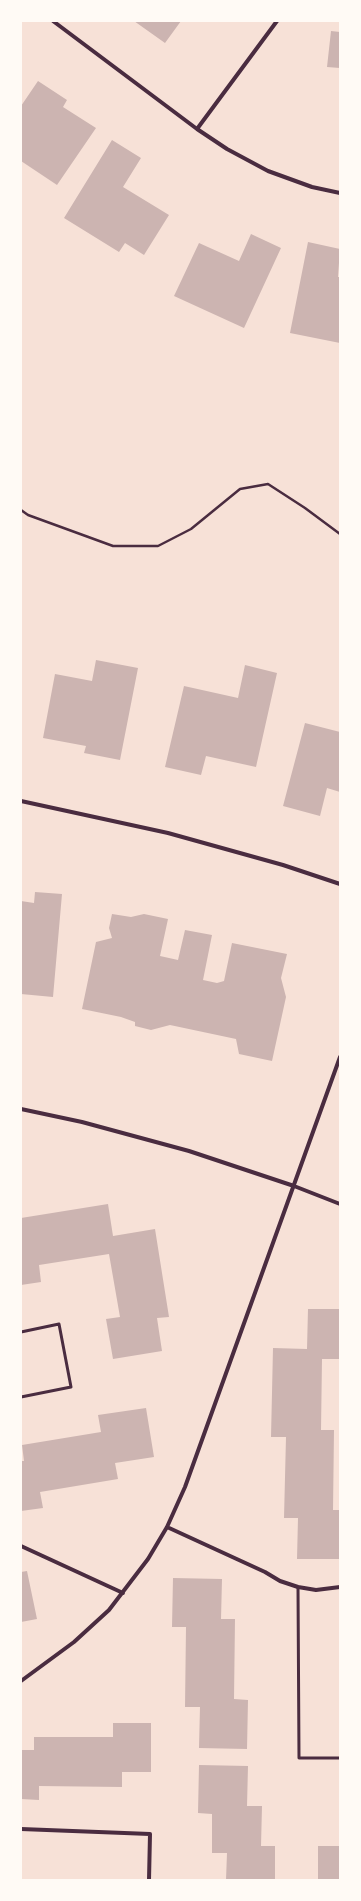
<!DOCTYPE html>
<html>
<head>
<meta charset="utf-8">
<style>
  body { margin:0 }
  #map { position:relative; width:361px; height:1901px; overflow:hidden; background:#f7e1d7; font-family:"Archivo Narrow",sans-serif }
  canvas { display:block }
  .frame { position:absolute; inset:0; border:22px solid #fffaf5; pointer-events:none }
</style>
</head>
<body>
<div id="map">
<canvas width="361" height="1901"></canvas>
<div class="frame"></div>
</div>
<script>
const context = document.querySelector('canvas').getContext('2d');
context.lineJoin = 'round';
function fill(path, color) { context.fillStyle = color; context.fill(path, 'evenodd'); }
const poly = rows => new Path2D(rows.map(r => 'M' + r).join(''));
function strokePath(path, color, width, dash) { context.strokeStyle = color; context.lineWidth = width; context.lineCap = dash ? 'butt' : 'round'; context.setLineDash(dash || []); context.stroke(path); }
fill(poly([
  [134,21,181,21,165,43],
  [331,31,340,32,340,68,327,67],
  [38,81,67,100,63,107,96,128,57,185,21,161,21,106],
  [112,140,141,158,123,187,169,215,144,255,125,243,119,252,64,218],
  [251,234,281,248,244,328,174,296,199,243,239,261],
  [308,242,340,249,338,277,340,277,340,343,290,333],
  [96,660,138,668,120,760,84,753,86,746,43,738,55,674,92,681],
  [245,665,277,673,256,767,206,756,201,775,165,767,184,686,238,698],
  [305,723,340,732,340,792,327,788,320,816,283,806],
  [35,892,62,894,53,997,21,994,21,901,34,903],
  [112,914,131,917,144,914,168,919,160,956,178,960,185,930,212,935,203,980,217,983,224,981,232,943,287,954,281,978,286,997,272,1061,239,1054,236,1039,170,1025,151,1030,135,1026,135,1022,121,1017,82,1009,96,942,112,938,109,928],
  [108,1204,113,1236,155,1229,169,1317,157,1318,162,1351,113,1359,106,1319,120,1317,109,1254,39,1265,41,1282,21,1285,21,1218],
  [308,1309,340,1309,340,1359,322,1359,321,1430,334,1430,333,1510,340,1510,340,1559,297,1559,298,1518,284,1518,286,1437,271,1437,273,1348,307,1349],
  [146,1408,154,1457,115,1463,118,1479,40,1492,43,1508,21,1511,21,1461,24,1461,22,1445,101,1432,98,1415],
  [27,1571,37,1619,21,1622,21,1572],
  [173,1578,222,1579,221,1619,235,1619,234,1699,248,1700,247,1749,199,1748,200,1707,185,1707,186,1627,172,1627],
  [113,1723,151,1723,151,1772,122,1772,122,1787,39,1786,39,1800,21,1799,21,1750,34,1750,34,1737,113,1737],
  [199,1765,248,1766,247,1806,262,1806,261,1846,275,1846,275,1880,226,1880,227,1853,212,1853,212,1814,198,1813],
  [318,1846,340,1846,340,1880,318,1880]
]), '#ccb4b1');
strokePath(poly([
  [21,510,28,515,113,546,158,546,191,529,240,489,268,484,305,508,340,534]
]), '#4a2c40', 2.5);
strokePath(poly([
  [21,1332,59,1324,71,1387,21,1397],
  [298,1587,299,1758,340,1758]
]), '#4a2c40', 3);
strokePath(poly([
  [53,21,197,129,227,149,268,171,312,187,340,193],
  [197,129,277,21],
  [21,801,168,833,283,865,340,884],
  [21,1109,82,1122,189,1151,294,1186,340,1204],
  [167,1527,265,1572,280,1581,298,1587,316,1590,340,1587],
  [21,1546,123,1593],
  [21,1681,74,1642,109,1610,148,1559,167,1527,185,1487,340,1057],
  [21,1829,150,1834,149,1880]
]), '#4a2c40', 4);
</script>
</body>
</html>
